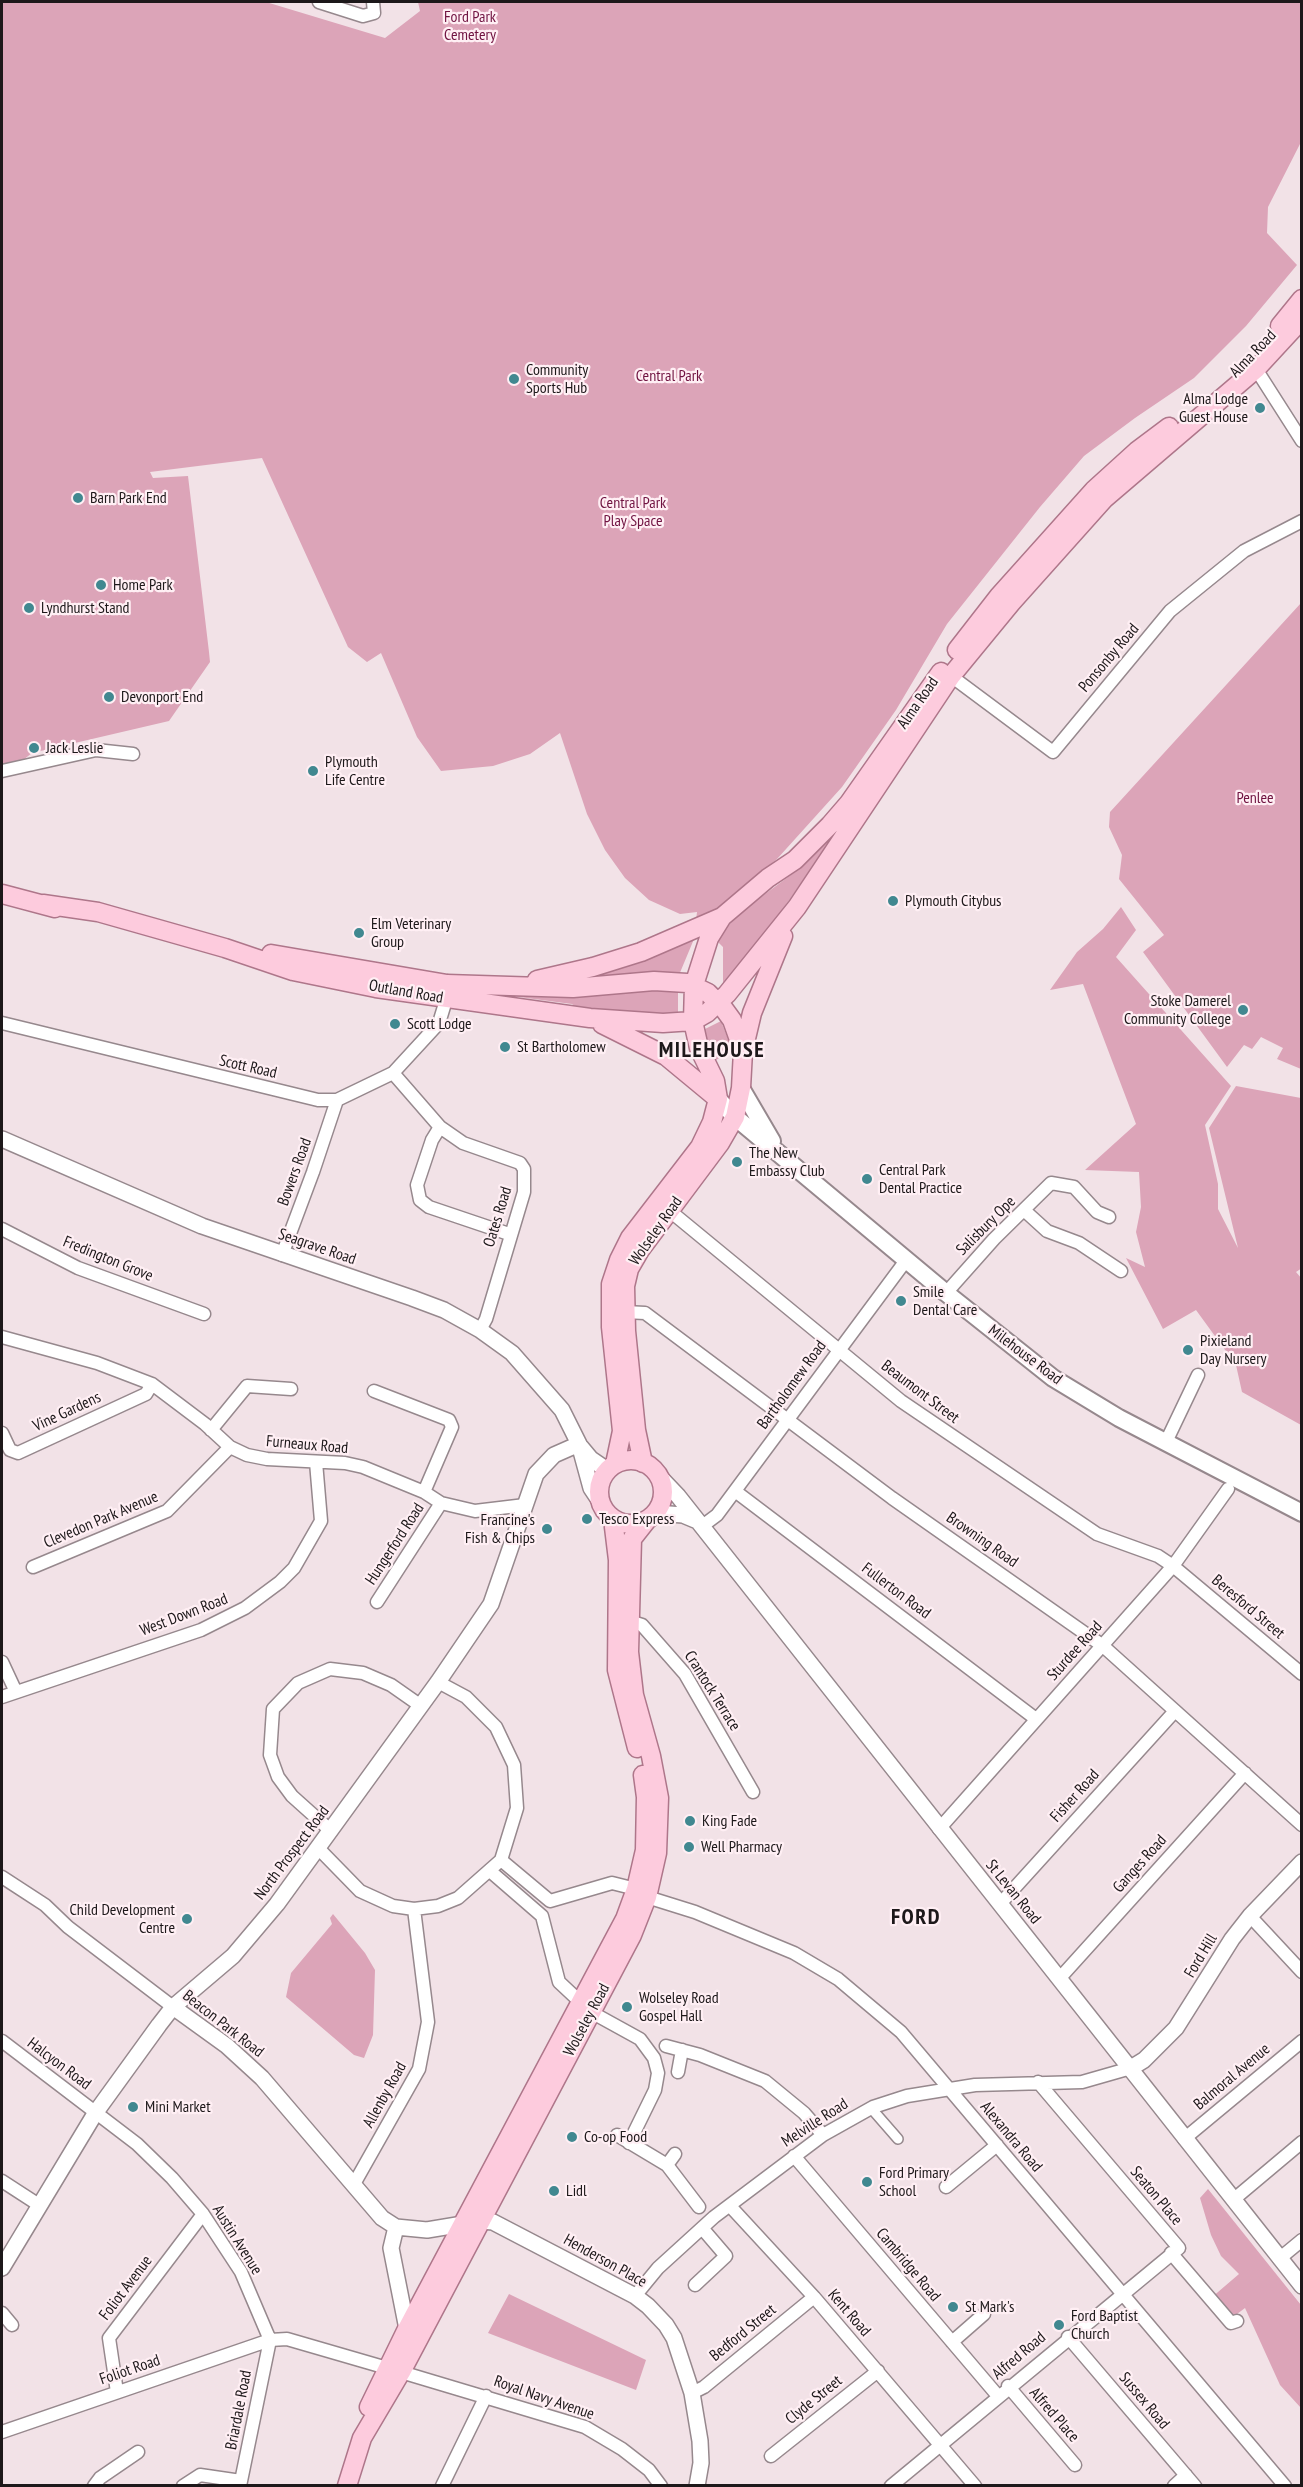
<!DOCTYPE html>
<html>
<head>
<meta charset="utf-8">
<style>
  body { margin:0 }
  #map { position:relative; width:1303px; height:2487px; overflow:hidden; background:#f2e2e7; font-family:"PT Sans Narrow",sans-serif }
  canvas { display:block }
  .frame { position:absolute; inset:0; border:3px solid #1d181a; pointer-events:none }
</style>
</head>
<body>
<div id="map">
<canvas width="1303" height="2487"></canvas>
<div class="frame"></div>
</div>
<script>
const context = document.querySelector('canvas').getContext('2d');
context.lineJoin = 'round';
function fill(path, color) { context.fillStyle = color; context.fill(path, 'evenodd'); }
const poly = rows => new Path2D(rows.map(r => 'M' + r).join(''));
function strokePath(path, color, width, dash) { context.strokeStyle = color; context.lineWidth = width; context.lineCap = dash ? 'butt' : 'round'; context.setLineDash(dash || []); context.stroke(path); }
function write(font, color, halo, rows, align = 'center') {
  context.font = font + ' "PT Sans Narrow",sans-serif'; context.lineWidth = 4.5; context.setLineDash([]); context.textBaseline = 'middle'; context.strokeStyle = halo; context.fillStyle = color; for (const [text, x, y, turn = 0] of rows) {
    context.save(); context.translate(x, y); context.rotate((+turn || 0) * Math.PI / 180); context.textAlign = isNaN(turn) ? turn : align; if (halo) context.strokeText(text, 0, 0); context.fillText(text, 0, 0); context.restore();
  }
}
fill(poly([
  [2,2,266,2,385,38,420,11,418,2,1301,2,1301,142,1268,207,1267,233,1297,265,1246,326,1194,378,1135,418,1084,456,1040,507,947,624,896,710,842,787,777,859,723,905,696,921,697,912,680,914,649,900,625,878,605,850,587,814,560,733,530,754,493,766,441,771,417,737,381,653,367,662,348,647,262,458,150,472,153,478,188,476,209,652,210,662,169,721,32,753,18,764,2,768],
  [1301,603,1301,1069,1277,1059,1283,1048,1261,1037,1252,1049,1244,1045,1227,1067,1143,952,1164,935,1119,879,1122,855,1109,827,1110,812],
  [842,825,757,946,723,986,723,947,717,941,726,928,742,911,799,869],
  [1121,907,1136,930,1116,957,1231,1086,1205,1125,1218,1184,1218,1209,1238,1248,1209,1128,1236,1086,1301,1098,1302,1268,1296,1272,1302,1279,1301,1425,1242,1392,1236,1365,1196,1310,1163,1329,1126,1258,1145,1267,1136,1232,1141,1207,1139,1172,1085,1170,1136,1124,1083,984,1050,990,1077,952,1103,929],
  [694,939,679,975,646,973,593,976],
  [634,988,678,991,678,1016,579,1009,572,1004,496,994],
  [721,1021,733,1052,726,1055,720,1048,718,1050,721,1057,716,1060,703,1030],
  [333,1914,365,1953,375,1970,373,2035,364,2058,354,2055,286,1997,291,1973,332,1924,330,1918],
  [1208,2189,1301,2305,1301,2408,1280,2385,1245,2308,1229,2320,1211,2298,1239,2274,1221,2256,1211,2235,1200,2198],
  [509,2294,646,2360,636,2390,488,2333]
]), '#dca4b8');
const pedestrian = poly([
  [871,2108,898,2139]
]);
const minor = poly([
  [319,2,363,16,374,13,373,2],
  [1256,369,1302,441],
  [951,676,1053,752,1170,611,1244,551,1302,521],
  [2,771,96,750,133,754],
  [2,1023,318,1100,337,1100,393,1073,439,1023,446,1000],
  [393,1073,440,1127,463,1143,520,1163,524,1169,524,1192,486,1319,480,1330],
  [440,1127,432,1140,417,1185,420,1200,429,1207,509,1234],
  [670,1211,901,1401,1097,1534,1158,1556,1173,1566,1302,1674],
  [1025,1211,1047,1231,1079,1243,1121,1271],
  [2,1229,78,1268,204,1314],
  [282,1255,313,1172,337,1100],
  [946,1293,994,1239,1051,1183,1074,1187,1097,1212,1109,1217],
  [625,1312,645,1313,892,1498,1103,1646,1302,1825],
  [2,1337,97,1363,152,1384,205,1424,230,1447,247,1455,267,1459,345,1463,363,1467,424,1492,441,1503,475,1511,525,1505],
  [374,1391,449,1420,452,1427,424,1492],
  [211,1430,247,1386,291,1389],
  [2,1433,10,1450,18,1453,146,1394,152,1384],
  [1166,1442,1198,1375],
  [735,1491,1036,1719],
  [701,1527,717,1515,907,1259],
  [33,1567,167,1511,230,1447],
  [377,1602,441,1503],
  [629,1621,642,1625,685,1674,753,1792],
  [2,1662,16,1692],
  [2,1697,201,1630,245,1608,280,1582,294,1568,321,1521,316,1462],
  [939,1829,1173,1566,1228,1489],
  [331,1831,292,1796,278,1777,270,1755,273,1709,298,1683,330,1669,363,1673,391,1685,421,1706],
  [318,1848,360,1891,393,1906,414,1909,438,1906,458,1898,501,1860,517,1808,514,1765,496,1727,466,1697,438,1682],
  [501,1860,550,1901,612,1883,636,1889],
  [490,1871,542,1916,559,1982,591,2012,640,2039,654,2058,658,2073,655,2090,629,2143],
  [2,1877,45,1905,68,1927,173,2007],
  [647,1897,695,1912,794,1953,838,1979,901,2032,1285,2486],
  [1000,1904,1175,1711],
  [1250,1916,1302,1972],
  [1059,1979,1245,1773],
  [2,2041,137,2144,172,2178,203,2214,241,2272,270,2340],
  [666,2046,700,2055,765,2081,804,2113,823,2135],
  [678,2072,682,2050],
  [617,2135,667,2165,699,2207],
  [1184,2139,1302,2041],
  [794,2156,998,2396],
  [667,2165,675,2154],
  [2,2181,39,2205],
  [354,2184,419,2069,428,2022,414,1909],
  [946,2187,997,2145],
  [1233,2200,1302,2142],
  [730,2206,814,2297,975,2486],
  [1171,2253,1231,2323,1237,2321],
  [1279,2259,1302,2240],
  [695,2285,726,2256,702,2228],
  [635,2296,658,2268,714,2217,823,2135,873,2107,907,2096,975,2085,1082,2082,1131,2068],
  [2,2313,12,2325],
  [1068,2337,1195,2486],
  [952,2342,984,2314],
  [401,2372,585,2427,622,2449,649,2470,661,2486],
  [1008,2386,1075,2465],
  [117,2392,109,2338,203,2214],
  [692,2393,704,2387,814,2297],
  [2,2432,270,2340,287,2339,387,2368],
  [771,2456,878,2371],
  [94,2486,100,2478,138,2452],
  [183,2486,200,2475,241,2481],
  [240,2486,270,2340],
  [442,2486,486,2396],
  [891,2486,1179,2248,1038,2082],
  [1174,2486,1186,2475]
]);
const tertiary = poly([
  [2,1139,202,1226,412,1298,444,1310,480,1330,512,1353,562,1410,579,1444,591,1488,599,1500],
  [581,1447,591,1459,607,1470],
  [658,1475,678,1496,1302,2286],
  [656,1513,683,1515,695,1520],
  [173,2007,227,2046,262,2078,382,2218,396,2227,427,2230,481,2221,493,2222,635,2296,648,2306,666,2325,674,2338,692,2393,700,2441,701,2463,697,2486],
  [1131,2068,1144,2060,1176,2028,1232,1939,1250,1916,1302,1862],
  [396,2227,391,2248,407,2329],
  [2,2268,96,2112,159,2025,173,2007,233,1956,277,1904,438,1682,491,1604,536,1474,554,1455,579,1444]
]);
const secondary = poly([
  [741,1088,772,1141],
  [718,1099,735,1117,946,1293,1053,1378,1119,1418,1302,1513]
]);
const primary = poly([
  [1280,326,1302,299],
  [957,650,999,596,1094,490,1137,451,1169,427],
  [2,894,55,908],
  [43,904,98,912,225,948,293,971,376,988,590,1018,663,1023,693,1021,707,1013,727,994,797,907,951,676,1011,603,1104,499,1256,369,1302,319],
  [271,954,447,984,573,988,654,981,687,983,708,993,724,1009,732,1020,743,1051],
  [537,980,593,967,641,952,722,917],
  [602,1024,666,1056,718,1099],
  '599 1492a32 32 0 1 1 64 0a32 32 0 1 1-64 0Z',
  [643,1463,636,1430,626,1331,625,1286,629,1269,640,1250,720,1143,735,1117,741,1088,743,1051,752,1013,783,936],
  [615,1464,622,1431,611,1327,611,1284,619,1260,630,1238,700,1147,712,1122,718,1099,715,1081,699,1048,693,1021,694,985,709,938,722,917,768,878,795,860,830,825,849,803,941,672],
  [613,1519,618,1560,617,1670,637,1748],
  [369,2407,407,2329,625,1919,636,1889,645,1850,646,1797,643,1775],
  [347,2486,362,2438,401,2372,632,1935,647,1897,657,1853,659,1798,651,1756,634,1695,629,1652,632,1539,647,1520]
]);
strokePath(pedestrian, '#96888d', 12);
strokePath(minor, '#96888d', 15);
strokePath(tertiary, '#96888d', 18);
strokePath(secondary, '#96888d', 20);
strokePath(primary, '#ae768a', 21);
strokePath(pedestrian, '#fff', 9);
strokePath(minor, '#fff', 12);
strokePath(tertiary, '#fff', 15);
strokePath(secondary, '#fff', 16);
strokePath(primary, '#fdcbdd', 18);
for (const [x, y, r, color] of [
  [514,379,6,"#418890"],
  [1260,408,6,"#418890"],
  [78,498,6,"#418890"],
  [101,585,6,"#418890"],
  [29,608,6,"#418890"],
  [109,697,6,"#418890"],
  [34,748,6,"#418890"],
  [313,771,6,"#418890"],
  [893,901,6,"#418890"],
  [359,933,6,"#418890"],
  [1243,1010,6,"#418890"],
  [395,1024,6,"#418890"],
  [505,1047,6,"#418890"],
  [737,1162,6,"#418890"],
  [867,1179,6,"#418890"],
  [901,1301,6,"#418890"],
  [1188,1350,6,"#418890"],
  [587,1519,6,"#418890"],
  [547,1529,6,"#418890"],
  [690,1821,6,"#418890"],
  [689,1847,6,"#418890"],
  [187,1919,6,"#418890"],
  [627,2007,6,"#418890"],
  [133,2107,6,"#418890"],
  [572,2137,6,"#418890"],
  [867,2182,6,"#418890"],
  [554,2191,6,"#418890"],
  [953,2307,6,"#418890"],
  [1059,2325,6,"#418890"]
]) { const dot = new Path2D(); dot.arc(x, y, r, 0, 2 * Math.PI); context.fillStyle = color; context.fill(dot); strokePath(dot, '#ffeff4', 2); }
write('16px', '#701341', '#ffeff4', [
  ["Ford Park",470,17],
  ["Cemetery",470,35],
  ["Central Park",669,376],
  ["Central Park",633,503],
  ["Play Space",633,521],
  ["Penlee",1255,798]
]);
write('16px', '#1d181a', '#ffeff4', [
  ["Alma Road",1253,354,-46],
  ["Ponsonby Road",1109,658,-50],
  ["Alma Road",918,703,-55],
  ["Outland Road",406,992,10],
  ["Scott Road",248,1067,13],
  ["Bowers Road",295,1172,-70],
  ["Oates Road",498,1217,-73],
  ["Salisbury Ope",986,1226,-45],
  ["Wolseley Road",656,1231,-55],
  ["Seagrave Road",317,1247,19],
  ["Fredington Grove",108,1259,22],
  ["Milehouse Road",1025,1355,37],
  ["Bartholomew Road",792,1385,-54],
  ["Beaumont Street",920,1392,37],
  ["Vine Gardens",67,1412,-25],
  ["Furneaux Road",307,1445,5],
  ["Clevedon Park Avenue",101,1520,-23],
  ["Browning Road",982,1540,35],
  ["Hungerford Road",395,1544,-57],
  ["Fullerton Road",896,1591,37],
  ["Beresford Street",1248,1607,40],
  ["West Down Road",184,1615,-21],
  ["Sturdee Road",1075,1651,-48],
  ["Crantock Terrace",712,1691,58],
  ["Fisher Road",1075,1796,-48],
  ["North Prospect Road",292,1853,-53],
  ["Ganges Road",1140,1864,-48],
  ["St Levan Road",1013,1892,51],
  ["Ford Hill",1201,1956,-59],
  ["Wolseley Road",587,2020,-62],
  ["Beacon Park Road",223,2024,38],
  ["Halcyon Road",59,2064,37],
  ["Balmoral Avenue",1232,2077,-40],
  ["Allenby Road",385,2095,-61],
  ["Melville Road",815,2123,-33],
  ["Alexandra Road",1011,2137,50],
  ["Seaton Place",1156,2196,50],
  ["Austin Avenue",237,2240,58],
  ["Henderson Place",605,2261,29],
  ["Cambridge Road",908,2265,50],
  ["Foliot Avenue",126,2288,-53],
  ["Kent Road",849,2313,49],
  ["Bedford Street",743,2333,-39],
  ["Alfred Road",1019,2356,-40],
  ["Foliot Road",130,2370,-19],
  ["Royal Navy Avenue",544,2398,19],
  ["Clyde Street",814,2400,-39],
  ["Sussex Road",1144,2401,50],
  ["Briardale Road",239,2410,-79],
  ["Alfred Place",1054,2415,49]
]);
write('16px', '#1d181a', '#ffeff4', [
  ["Community",526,370],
  ["Sports Hub",526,388],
  ["Alma Lodge",1248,399,"right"],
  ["Guest House",1248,417,"right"],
  ["Barn Park End",90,498],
  ["Home Park",113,585],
  ["Lyndhurst Stand",41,608],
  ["Devonport End",121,697],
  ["Jack Leslie",46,748],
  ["Plymouth",325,762],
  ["Life Centre",325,780],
  ["Plymouth Citybus",905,901],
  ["Elm Veterinary",371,924],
  ["Group",371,942],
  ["Stoke Damerel",1231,1001,"right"],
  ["Community College",1231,1019,"right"],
  ["Scott Lodge",407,1024],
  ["St Bartholomew",517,1047],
  ["The New",749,1153],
  ["Embassy Club",749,1171],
  ["Central Park",879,1170],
  ["Dental Practice",879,1188],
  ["Smile",913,1292],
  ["Dental Care",913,1310],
  ["Pixieland",1200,1341],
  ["Day Nursery",1200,1359],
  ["Tesco Express",599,1519],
  ["Francine's",535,1520,"right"],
  ["Fish & Chips",535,1538,"right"],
  ["King Fade",702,1821],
  ["Well Pharmacy",701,1847],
  ["Child Development",175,1910,"right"],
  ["Centre",175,1928,"right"],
  ["Wolseley Road",639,1998],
  ["Gospel Hall",639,2016],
  ["Mini Market",145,2107],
  ["Co-op Food",584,2137],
  ["Ford Primary",879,2173],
  ["School",879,2191],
  ["Lidl",566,2191],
  ["St Mark's",965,2307],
  ["Ford Baptist",1071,2316],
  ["Church",1071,2334]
], 'left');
context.letterSpacing = '1.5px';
write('bold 22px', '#1d181a', '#ffeff4', [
  ["MILEHOUSE",712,1051],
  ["FORD",916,1918]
]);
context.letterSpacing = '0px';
</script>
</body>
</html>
